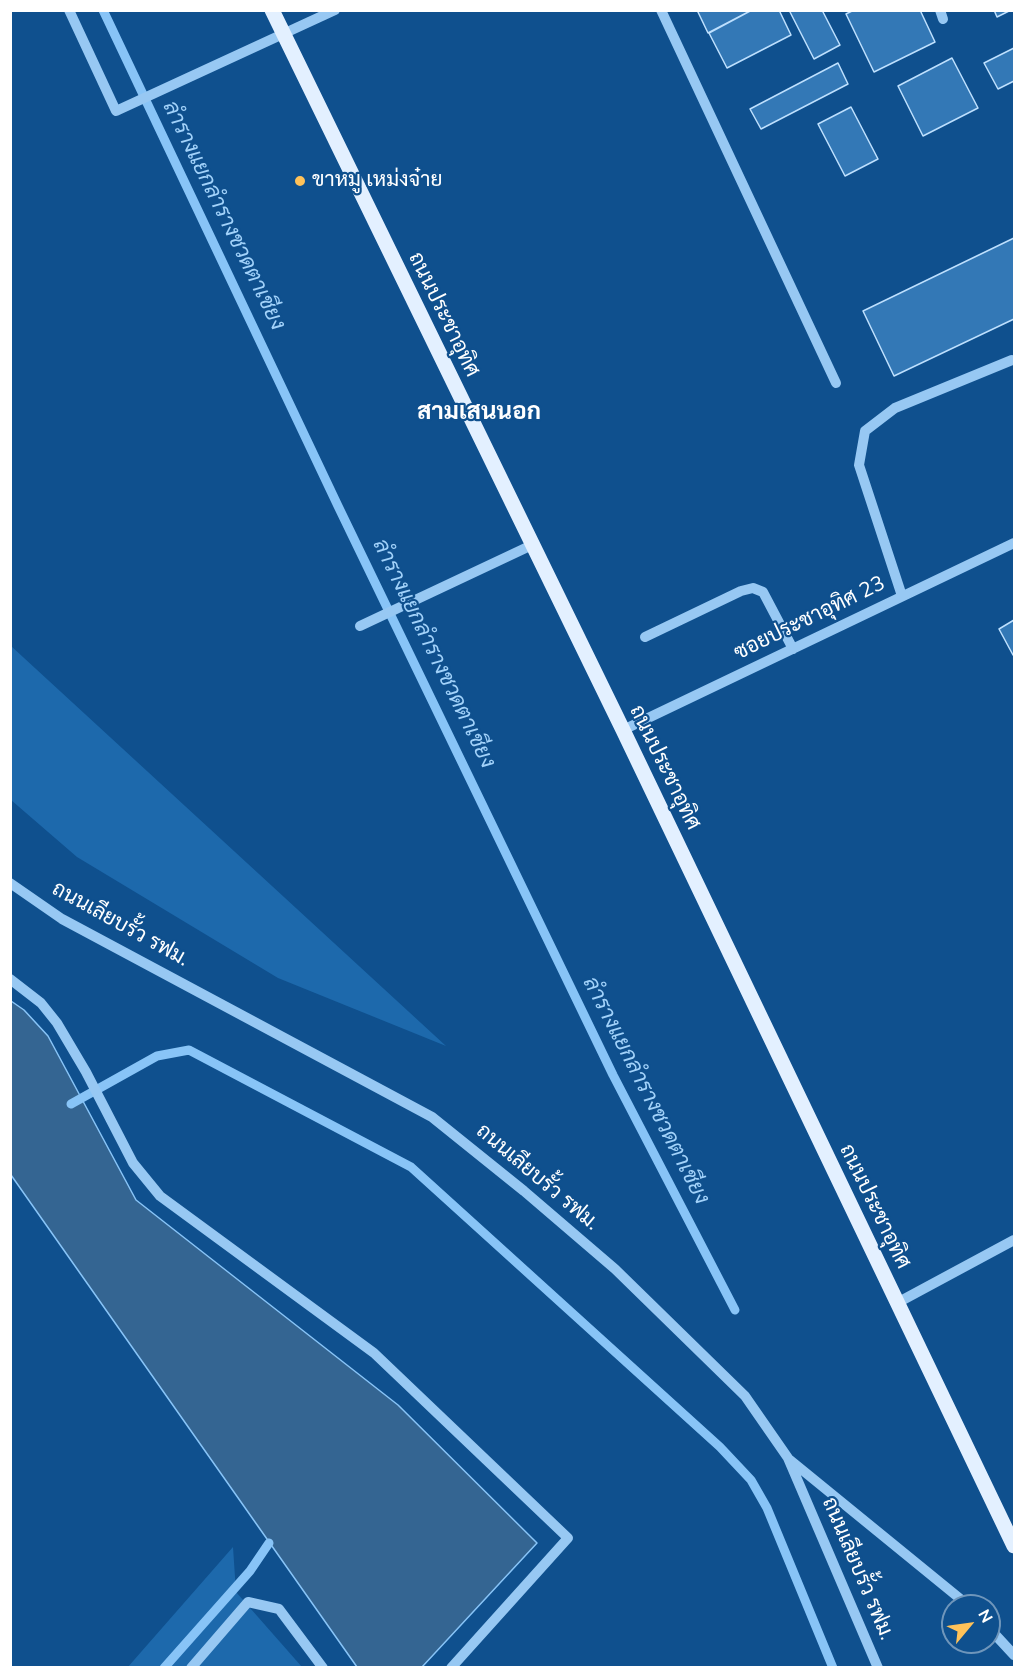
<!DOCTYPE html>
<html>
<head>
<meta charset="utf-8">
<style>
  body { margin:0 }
  #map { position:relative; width:1025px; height:1678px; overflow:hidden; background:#0f508e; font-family:"Nunito Sans",sans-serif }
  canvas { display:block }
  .frame { position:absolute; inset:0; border:12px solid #fff; pointer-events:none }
  .north { position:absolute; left:941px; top:1594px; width:60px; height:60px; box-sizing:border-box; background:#0f508e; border:2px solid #6f96bb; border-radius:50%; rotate:61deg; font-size:16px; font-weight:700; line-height:24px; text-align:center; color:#fff }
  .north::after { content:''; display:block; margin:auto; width:21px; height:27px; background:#ffc259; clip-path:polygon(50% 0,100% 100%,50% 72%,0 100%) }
</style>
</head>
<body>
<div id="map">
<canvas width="1025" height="1678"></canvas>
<div class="frame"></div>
<div class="north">N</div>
</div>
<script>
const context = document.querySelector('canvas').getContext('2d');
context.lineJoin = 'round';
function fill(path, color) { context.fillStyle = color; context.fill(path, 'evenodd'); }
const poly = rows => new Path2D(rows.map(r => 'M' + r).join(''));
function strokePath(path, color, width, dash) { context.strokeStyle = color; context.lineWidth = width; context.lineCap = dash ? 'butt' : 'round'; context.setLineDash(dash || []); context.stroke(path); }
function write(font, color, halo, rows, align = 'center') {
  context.font = font + ' "Nunito Sans",Sarabun,sans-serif'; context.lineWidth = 4.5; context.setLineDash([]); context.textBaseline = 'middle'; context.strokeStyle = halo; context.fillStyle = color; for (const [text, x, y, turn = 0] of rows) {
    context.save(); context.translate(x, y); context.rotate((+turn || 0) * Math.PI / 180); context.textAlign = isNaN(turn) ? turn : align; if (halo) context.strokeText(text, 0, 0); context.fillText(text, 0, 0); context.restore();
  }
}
fill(poly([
  [11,646,446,1046,278,978,77,857,11,800],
  [233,1547,236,1592,302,1667,127,1668]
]), '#1d69ac');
const water = poly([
  [11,1001,24,1010,48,1036,136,1200,398,1405,537,1543,422,1667,357,1667,11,1175,11,1001]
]);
fill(water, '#346592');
strokePath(water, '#88c4f7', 1.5);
strokePath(poly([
  [103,10,338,506,613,1075,735,1310],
  [71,1104,157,1056,189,1050,411,1167,720,1447,751,1480,767,1508,833,1668],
  [164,1668,250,1571,269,1543]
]), '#88c4f7', 9);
const building = poly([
  [697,10,752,10,708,33,697,10],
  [752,10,779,10,791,35,727,68,709,33,752,10],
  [789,10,822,10,840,45,814,59,789,10],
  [854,10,920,10,935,42,874,72,846,14,854,10],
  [994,10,1011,10,997,17,994,10],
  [1014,48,1014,81,998,89,984,63,1014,48],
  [952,58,978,108,923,136,898,86,952,58],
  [838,63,848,84,761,129,750,109,838,63],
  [851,107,878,159,845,176,818,124,851,107],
  [1014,238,1014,319,894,376,863,311,1014,238],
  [1014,620,1014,654,1013,655,999,629,1014,620]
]);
fill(building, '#3378b6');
strokePath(building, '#bee0fe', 1.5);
strokePath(poly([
  [69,10,116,111,335,10],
  [661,10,836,383],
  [940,10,943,19],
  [902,596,859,465,865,431,895,408,1012,360],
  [360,626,532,545],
  [645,637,741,591,753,588,763,592,793,649],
  [623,730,1014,543],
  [10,883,62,919,432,1117,524,1191,615,1269,745,1396,788,1458,878,1668],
  [10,979,41,1003,57,1023,86,1072,133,1163,160,1196,374,1353,568,1538,451,1668],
  [897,1303,1014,1240],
  [790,1460,969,1606],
  [989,1628,1014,1655],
  [191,1668,248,1602,279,1609,323,1668]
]), '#97c8f3', 10);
strokePath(poly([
  [272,10,623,730,1014,1546]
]), '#e3f0ff', 15);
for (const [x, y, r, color] of [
  [300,181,6,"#ffc259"]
]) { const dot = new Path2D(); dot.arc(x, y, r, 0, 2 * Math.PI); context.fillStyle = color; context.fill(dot); strokePath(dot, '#0f508e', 2); }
write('21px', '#fff', '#0f508e', [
  ["ขาหมู เหม่งจ๋าย",312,181]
], 'left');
write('21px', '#fff', '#0f508e', [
  ["ถนนประชาอุทิศ",443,315,64],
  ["ซอยประชาอุทิศ 23",810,619,-26],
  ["ถนนประชาอุทิศ",664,768,64],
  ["ถนนเลียบรั้ว รฟม.",120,925,29],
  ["ถนนเลียบรั้ว รฟม.",537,1178,40],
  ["ถนนประชาอุทิศ",874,1207,64],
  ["ถนนเลียบรั้ว รฟม.",857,1569,67]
]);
write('italic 22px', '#a2d2fa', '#0f508e', [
  ["ลำรางแยกลำรางชวดตาเชียง",223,216,64],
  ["ลำรางแยกลำรางชวดตาเชียง",433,654,64],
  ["ลำรางแยกลำรางชวดตาเชียง",645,1091,63]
]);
write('bold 24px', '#fff', '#0f508e', [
  ["สามเสนนอก",479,413]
]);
</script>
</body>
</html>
